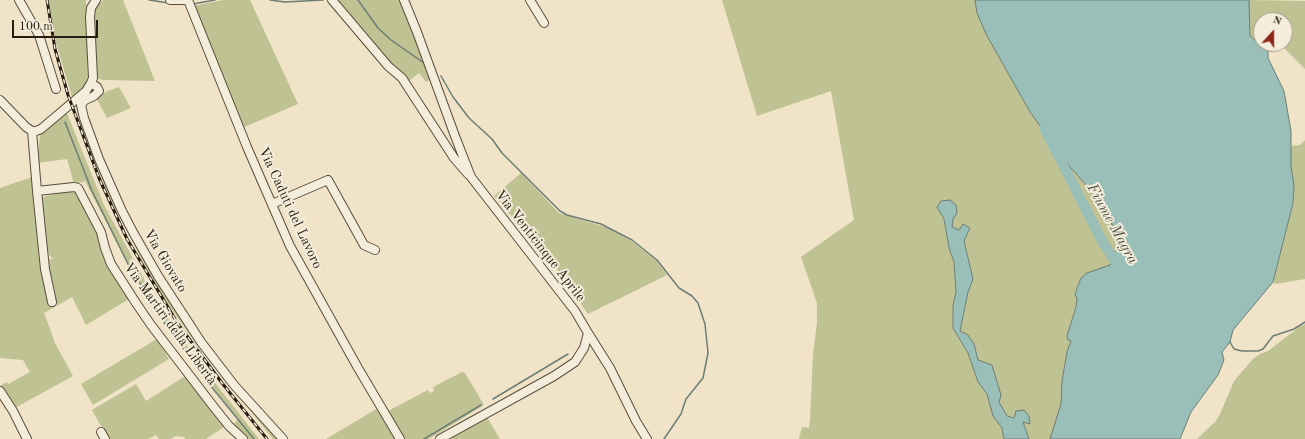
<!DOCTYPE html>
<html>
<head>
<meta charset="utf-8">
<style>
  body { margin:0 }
  #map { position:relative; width:1305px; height:439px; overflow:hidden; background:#f0e3c8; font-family:"Old Standard TT",serif }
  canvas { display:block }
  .north { position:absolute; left:1253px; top:12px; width:40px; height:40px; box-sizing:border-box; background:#f5eddb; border:1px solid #a39a89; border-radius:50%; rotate:21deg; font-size:11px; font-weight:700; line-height:16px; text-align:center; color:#271d0f }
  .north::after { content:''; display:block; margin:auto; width:14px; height:18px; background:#8f2418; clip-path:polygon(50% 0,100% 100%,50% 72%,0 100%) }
  .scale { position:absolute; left:12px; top:20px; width:86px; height:18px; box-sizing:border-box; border:2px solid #271d0f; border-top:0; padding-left:5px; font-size:12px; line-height:14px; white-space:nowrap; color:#271d0f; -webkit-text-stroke:3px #f5eddb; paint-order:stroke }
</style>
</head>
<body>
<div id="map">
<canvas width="1305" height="439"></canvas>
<div class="north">N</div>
<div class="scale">100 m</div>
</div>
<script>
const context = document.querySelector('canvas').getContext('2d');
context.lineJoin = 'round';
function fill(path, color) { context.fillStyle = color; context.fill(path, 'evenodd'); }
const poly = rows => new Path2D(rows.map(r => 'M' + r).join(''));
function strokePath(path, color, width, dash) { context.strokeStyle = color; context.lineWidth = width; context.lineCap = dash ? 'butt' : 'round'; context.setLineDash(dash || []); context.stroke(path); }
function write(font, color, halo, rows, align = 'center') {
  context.font = font + ' "Old Standard TT",serif'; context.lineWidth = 4; context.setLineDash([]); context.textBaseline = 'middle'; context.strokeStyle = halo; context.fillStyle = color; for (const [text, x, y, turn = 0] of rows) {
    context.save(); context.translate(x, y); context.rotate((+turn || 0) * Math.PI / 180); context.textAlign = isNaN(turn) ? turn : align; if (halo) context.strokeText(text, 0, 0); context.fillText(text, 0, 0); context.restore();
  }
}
fill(poly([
  [48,0,86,0,88,77,87,82,83,88,72,97,56,43],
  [103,0,123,0,155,81,103,80,95,78,94,13,96,8],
  [223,0,250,0,298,104,242,128,193,6],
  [334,0,401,0,425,58,430,80,426,82,419,73,408,82,389,64],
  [722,0,975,0,977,13,986,34,1030,112,1071,168,1096,196,1107,213,1116,233,1118,244,1110,265,1081,278,1075,294,1077,299,1076,307,1067,336,1071,341,1067,352,1062,381,1061,404,1050,439,1029,439,1023,421,1030,424,1029,416,1014,418,1007,416,999,402,978,360,974,344,968,335,960,331,968,292,973,279,964,241,970,228,959,230,952,227,953,219,937,207,944,219,949,248,954,262,956,292,953,306,953,328,968,353,978,382,987,394,993,416,1002,428,1004,439,799,439,802,427,809,428,810,420,813,354,817,323,817,303,801,257,854,220,831,91,757,116],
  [1249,0,1305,1,1305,69,1280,44,1272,52,1268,51,1250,36],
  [1261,20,1285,20,1285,44,1261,44],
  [119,87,131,108,107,118,96,97,108,91],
  [92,88,96,89,84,100,87,132,169,297,280,439,273,439,195,342,165,300,141,258,107,191,93,158,75,105],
  [66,111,104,205,156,301,194,356,259,439,245,439,231,426,238,420,167,327,129,266,85,181,74,184,67,159,37,163,40,135],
  [1305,140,1305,279,1276,284,1273,282,1293,203,1294,185,1291,167,1291,146,1300,145],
  [521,173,559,213,608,228,631,241,656,260,667,275,588,314,556,268,494,196],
  [32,177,40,265,53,258,49,255,45,238,40,198,75,188,91,213,129,299,86,325,72,297,44,313,55,343,73,376,13,409,0,386,7,382,8,384,30,372,23,360,0,358,0,188],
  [1305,324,1305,439,1197,439,1216,421,1220,414,1234,381,1253,359,1260,354,1268,351,1299,327],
  [157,339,169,359,93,405,81,384],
  [462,372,465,373,484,405,429,439,402,439,386,412,428,390,430,393,434,391,433,387],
  [187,375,227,425,206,439,185,439,184,437,176,436,170,439,159,439,156,435,148,439,108,439,92,410,136,384,146,401],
  [378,408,398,439,326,439],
  [487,417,500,439,448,439]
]), '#bfc292');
const water = poly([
  [975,0,1249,0,1250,36,1268,51,1268,58,1284,91,1291,131,1291,167,1294,185,1293,203,1273,282,1233,330,1230,342,1222,352,1224,360,1218,375,1191,412,1180,439,1050,439,1061,404,1062,381,1067,352,1071,341,1068,340,1067,336,1076,307,1077,299,1075,294,1081,278,1087,273,1110,265,1118,244,1116,233,1107,213,1096,196,1071,168,1030,112,986,34,977,13,975,0],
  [950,200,956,205,957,213,953,219,952,227,959,230,963,224,970,228,964,241,973,279,968,292,960,331,968,335,974,344,978,360,992,365,1001,395,999,402,1007,416,1014,418,1016,411,1024,410,1029,416,1030,424,1023,422,1029,439,1004,439,1002,428,993,416,987,394,978,382,968,353,953,328,953,306,956,292,954,262,949,248,944,219,937,207,941,201,950,200]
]);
fill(water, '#9abeb8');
strokePath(water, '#6c7e74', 1);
strokePath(poly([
  [149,0,169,3],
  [270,0,285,2,323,0],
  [358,0,378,28,391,40,424,63],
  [175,4,187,4],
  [193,4,215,0],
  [441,76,453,97,469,118,492,139,502,153,560,211,567,215,601,224,632,240,657,260,679,288,692,296,698,303,705,324,708,353,703,378,686,399,681,414,664,439],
  [65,122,92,191,129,266,167,327,214,390,254,439],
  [1230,342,1234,349,1242,351,1258,351,1263,349,1273,336,1294,329,1305,322],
  [493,399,568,354],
  [424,439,481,405]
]), '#6c7e74', 1.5);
strokePath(poly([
  [1044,128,1102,241,1120,269]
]), '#9abeb8', 10);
const minor = poly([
  [19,0,39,35,56,89],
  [170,0,186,0],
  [188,0,247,147,290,246,358,368,400,439],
  [332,0,388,66,402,78,454,158,468,174],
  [404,0,417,32,455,136,471,177,575,311,588,333,584,348,575,362,554,376,440,439],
  [530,0,544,23],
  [91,83,97,87,99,91,94,96,85,100,81,105,84,118,99,159,122,211,134,234,158,276,201,342,234,385,283,439],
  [0,100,26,127,32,131],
  [32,131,37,191,74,187,78,188,101,232,105,248,111,264,136,303,151,325,213,406,229,426,243,439],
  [32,131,36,131,41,129,86,91,91,83,93,78,90,17,91,8,96,0],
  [37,191,45,269,52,302],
  [272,204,328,180,364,245,375,250],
  [588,333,610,368,636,421,647,439],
  [0,391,13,411,27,439],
  [101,432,105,439]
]);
strokePath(minor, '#594e3d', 10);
strokePath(minor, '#f5eddb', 8);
const rail = poly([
  [47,0,55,49,68,95,99,178,127,239,178,324,222,383,267,439]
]);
strokePath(rail, '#271d0f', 3);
strokePath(rail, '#f5eddb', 1.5, [4.5]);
write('14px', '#271d0f', '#f5eddb', [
  ["Via Caduti del Lavoro",290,208,65],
  ["Via Venticinque Aprile",540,246,52],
  ["Via Giovato",165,261,59],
  ["Via Martiri della Libertà",170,324,54]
]);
write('italic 15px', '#4f554a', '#f5eddb', [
  ["Fiume Magra",1112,224,61]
]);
</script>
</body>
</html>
